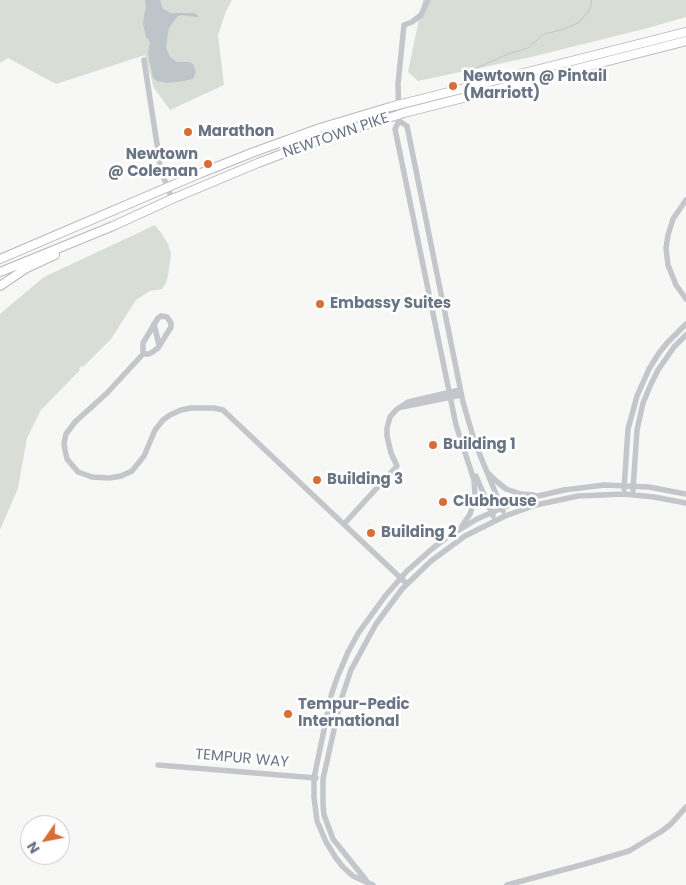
<!DOCTYPE html>
<html>
<head>
<meta charset="utf-8">
<style>
  body { margin:0 }
  #map { position:relative; width:686px; height:885px; overflow:hidden; background:#f7f7f5; font-family:Poppins,sans-serif }
  canvas { display:block }
  .north { position:absolute; left:20px; top:815px; width:50px; height:50px; box-sizing:border-box; background:#fff; border:1px solid #c3c7ce; border-radius:50%; rotate:237deg; font-size:14px; font-weight:700; line-height:20px; text-align:center; color:#697484 }
  .north::after { content:''; display:block; margin:auto; width:18px; height:22px; background:#d86e35; clip-path:polygon(50% 0,100% 100%,50% 72%,0 100%) }
</style>
</head>
<body>
<div id="map">
<canvas width="686" height="885"></canvas>
<div class="north">N</div>
</div>
<script>
const context = document.querySelector('canvas').getContext('2d');
context.lineJoin = 'round';
function fill(path, color) { context.fillStyle = color; context.fill(path, 'evenodd'); }
const poly = rows => new Path2D(rows.map(r => 'M' + r).join(''));
function strokePath(path, color, width, dash) { context.strokeStyle = color; context.lineWidth = width; context.lineCap = dash ? 'butt' : 'round'; context.setLineDash(dash || []); context.stroke(path); }
function write(font, color, halo, rows, align = 'center') {
  context.font = font + ' Poppins,sans-serif'; context.lineWidth = 5; context.setLineDash([]); context.textBaseline = 'middle'; context.strokeStyle = halo; context.fillStyle = color; for (const [text, x, y, turn = 0] of rows) {
    context.save(); context.translate(x, y); context.rotate((+turn || 0) * Math.PI / 180); context.textAlign = isNaN(turn) ? turn : align; if (halo) context.strokeText(text, 0, 0); context.fillText(text, 0, 0); context.restore();
  }
}
fill(poly([
  [0,0,232,0,226,11,218,35,224,85,170,110,154,88,145,55,56,84,8,58,0,63],
  [423,0,686,0,686,17,648,28,531,57,418,81,408,72],
  [155,225,162,234,168,244,171,254,168,276,166,283,162,289,150,291,136,300,111,339,83,367,81,366,80,367,79,369,80,370,41,410,27,438,18,488,0,530,0,314,44,277]
]), '#d8ded6');
fill(poly([
  [145,0,160,0,163,9,171,13,194,13,196,14,198,16,198,17,196,17,181,15,177,17,169,28,166,47,170,57,177,62,189,62,193,64,196,72,193,79,184,81,167,83,157,81,153,78,148,53,150,42,146,37,143,24,144,15,146,8]
]), '#bdc5cb');
strokePath(poly([
  [472,70,508,54,528,48,544,34,561,30,578,23,588,12,591,6,591,0]
]), '#bdc5cb', 1);
const highway = poly([
  [0,259,201,173,254,152,320,128,390,107,686,32],
  [0,272,113,226,172,199,258,163,319,140,404,113,686,41],
  [0,286,25,269,55,255]
]);
strokePath(highway, '#b6b9bc', 10);
strokePath(poly([
  [428,0,421,15,412,22,404,25,398,84,399,121,395,129,456,425,474,480,475,495,473,505,470,514,462,526],
  [144,60,159,157,160,168,172,199],
  [399,121,407,126,463,402,475,443,503,511],
  [686,200,673,219,668,235,666,248,668,265,676,285,686,299],
  [161,316,167,317,171,323,171,327,158,348,154,351,149,354,143,354,143,343,158,318,161,316],
  [154,324,159,345],
  [143,354,107,393,75,422,66,434,64,443,65,450,67,459,78,472,92,477,109,478,121,476,132,471,144,456,155,430,163,420,170,415,181,410,191,408,214,408,223,410,407,584],
  [402,407,461,395],
  [488,473,495,480,506,489,521,494,534,495],
  [476,476,493,516],
  [624,489,628,429,637,396,649,369,659,353,667,343,686,324],
  [633,490,637,430,643,403,651,384,658,370,674,347,686,335],
  [344,524,397,466,391,453,387,436,387,428,390,417,396,410,408,402,460,390],
  [158,765,316,778],
  [366,880,333,839,324,815,323,805,323,779,340,703,351,670,376,624,402,589,431,561,465,536,505,516,536,505,578,496,624,494,654,497,686,503],
  [373,885,353,876,343,867,336,858,326,842,317,821,314,797,314,778,331,696,337,678,348,652,359,632,386,595,407,571,433,548,446,538,477,519,502,508,525,499,564,490,604,485,649,487,686,494],
  [507,885,585,864,629,851,662,831,671,824,686,807]
]), '#c3c6ca', 5.5);
strokePath(highway, '#fff', 8);
for (const [x, y, r, color] of [
  [453,86,5,"#d86e35"],
  [188,132,5,"#d86e35"],
  [208,164,5,"#d86e35"],
  [320,304,5,"#d86e35"],
  [433,445,5,"#d86e35"],
  [317,480,5,"#d86e35"],
  [443,502,5,"#d86e35"],
  [371,533,5,"#d86e35"],
  [288,714,5,"#d86e35"]
]) { const dot = new Path2D(); dot.arc(x, y, r, 0, 2 * Math.PI); context.fillStyle = color; context.fill(dot); strokePath(dot, '#fff', 2); }
write('bold 15px', '#697484', '#fff', [
  ["Newtown @ Pintail",463,77],
  ["(Marriott)",463,94],
  ["Marathon",198,132],
  ["Newtown",198,155,"right"],
  ["@ Coleman",198,172,"right"],
  ["Embassy Suites",330,304],
  ["Building 1",443,445],
  ["Building 3",327,480],
  ["Clubhouse",453,502],
  ["Building 2",381,533],
  ["Tempur-Pedic",298,705],
  ["International",298,722]
], 'left');
write('15px', '#697484', '#fff', [
  ["NEWTOWN PIKE",336,136,-19],
  ["TEMPUR WAY",242,759,5]
]);
</script>
</body>
</html>
